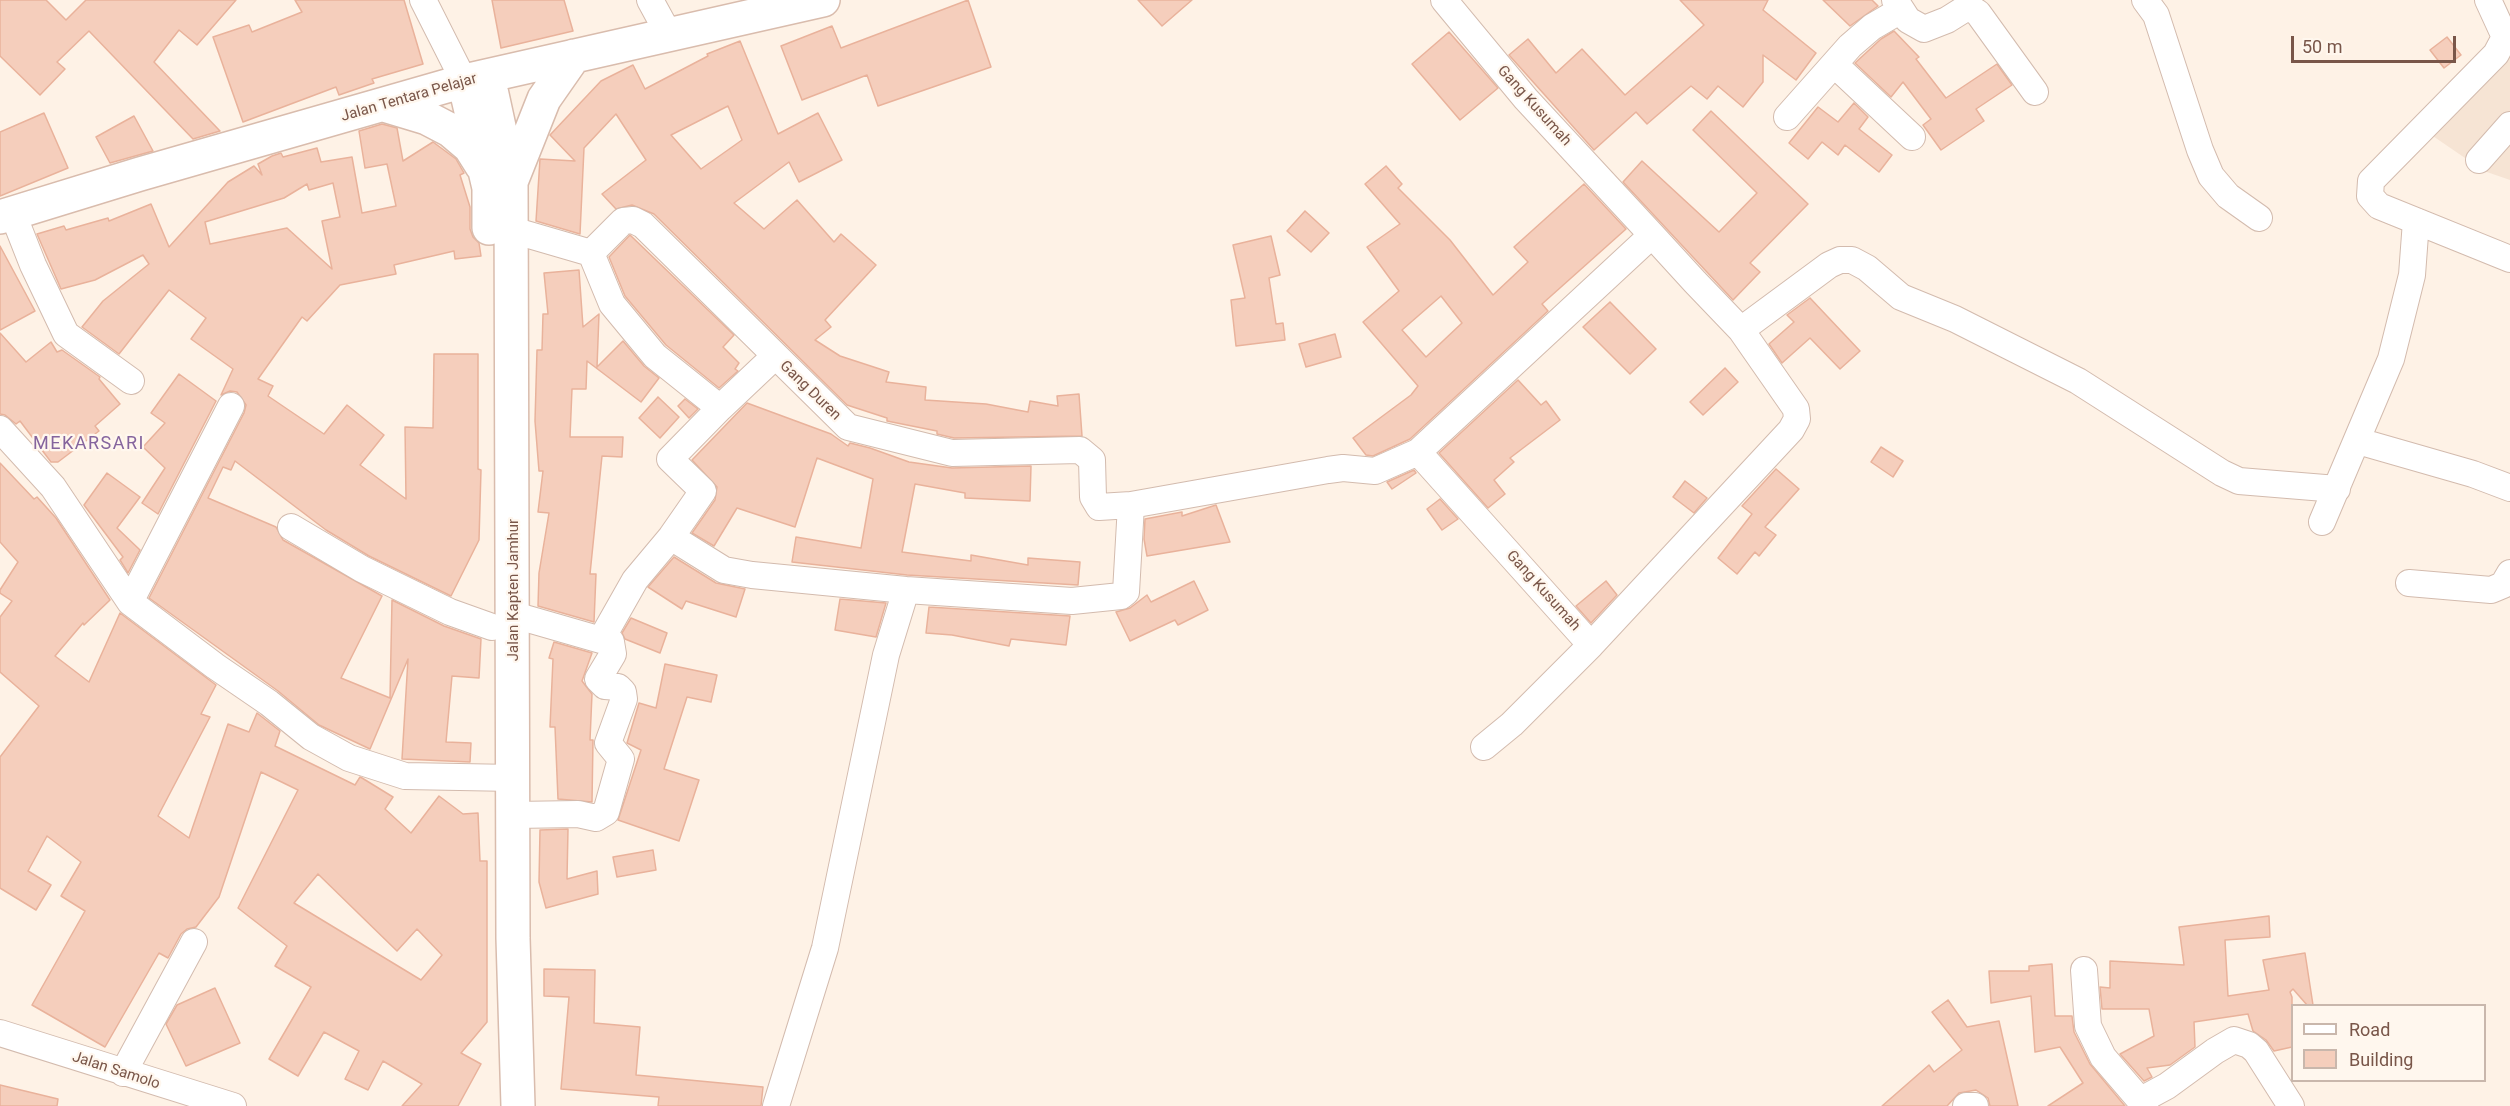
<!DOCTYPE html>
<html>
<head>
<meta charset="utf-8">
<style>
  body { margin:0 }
  #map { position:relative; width:2510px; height:1106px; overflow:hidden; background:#fef2e6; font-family:Roboto,sans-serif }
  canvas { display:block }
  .legend { position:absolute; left:2291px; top:1004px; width:195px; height:78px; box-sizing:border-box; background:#fff7ee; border:2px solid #c9b7ac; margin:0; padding:8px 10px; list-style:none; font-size:18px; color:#795649 }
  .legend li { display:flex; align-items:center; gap:12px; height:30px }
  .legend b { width:30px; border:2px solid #c9b7ac }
  .scale { position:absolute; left:2291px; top:36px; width:165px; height:27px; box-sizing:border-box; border:3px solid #795649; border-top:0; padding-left:8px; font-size:18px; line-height:21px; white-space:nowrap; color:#795649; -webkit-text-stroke:4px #fff7ee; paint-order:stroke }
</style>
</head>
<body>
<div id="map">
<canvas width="2510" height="1106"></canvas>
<ul class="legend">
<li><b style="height:8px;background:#fff"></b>Road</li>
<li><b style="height:16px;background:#f5cebc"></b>Building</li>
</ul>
<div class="scale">50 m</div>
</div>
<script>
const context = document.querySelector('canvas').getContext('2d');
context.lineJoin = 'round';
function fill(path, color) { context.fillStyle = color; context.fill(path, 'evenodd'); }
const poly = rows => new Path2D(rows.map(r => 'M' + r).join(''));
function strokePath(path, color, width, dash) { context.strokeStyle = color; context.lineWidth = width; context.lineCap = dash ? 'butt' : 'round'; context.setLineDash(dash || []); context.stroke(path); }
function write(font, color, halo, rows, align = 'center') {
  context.font = font + ' Roboto,sans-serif'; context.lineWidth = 4.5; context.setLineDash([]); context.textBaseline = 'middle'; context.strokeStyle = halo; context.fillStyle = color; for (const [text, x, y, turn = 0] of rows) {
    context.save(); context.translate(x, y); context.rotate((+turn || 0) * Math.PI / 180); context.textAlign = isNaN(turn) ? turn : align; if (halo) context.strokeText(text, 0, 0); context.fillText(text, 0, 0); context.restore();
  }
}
fill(poly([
  [2510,47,2510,180,2484,171,2427,132]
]), '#f6e4d4');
const building = poly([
  [0,0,46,0,66,20,86,0,236,0,197,45,179,30,154,62,220,131,193,139,89,31,57,62,65,69,40,95,0,56,0,0],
  [295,0,404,0,423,64,372,79,374,83,339,95,336,87,243,122,213,37,249,25,252,32,302,12,295,0],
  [492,0,564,0,573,31,501,48,492,0],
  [968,0,991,67,878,106,867,75,802,100,781,46,832,26,841,48,968,0],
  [1138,0,1192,0,1162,26,1138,0],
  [1680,0,1768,0,1763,10,1816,53,1796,80,1763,55,1763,82,1743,107,1718,86,1707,99,1691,86,1647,124,1636,112,1594,150,1509,55,1528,39,1556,73,1582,49,1625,95,1704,25,1680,0],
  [1823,0,1872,0,1878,6,1850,26,1823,0],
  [1894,31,1919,57,1916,59,1946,98,1997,64,2012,85,1976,109,1984,121,1941,150,1923,125,1931,119,1903,82,1891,97,1855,63,1881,39,1894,31],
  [1449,32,1498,88,1460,120,1412,64,1449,32],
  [2447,37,2461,55,2444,68,2430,50,2447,37],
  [740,41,778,134,818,113,842,160,799,182,789,162,734,203,764,229,797,200,834,242,841,234,876,265,825,320,831,327,815,340,840,356,889,372,886,382,926,387,925,400,986,404,1028,412,1030,401,1058,406,1057,396,1079,394,1082,436,954,438,937,434,937,431,887,421,887,418,847,405,654,214,632,205,616,209,602,194,646,160,616,114,584,148,580,234,536,221,540,159,575,161,550,135,601,81,633,65,645,89,708,56,707,54,740,41],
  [728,106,742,140,701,169,671,135,728,106],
  [1854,103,1868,117,1859,129,1892,155,1879,172,1845,145,1838,155,1822,142,1808,159,1789,143,1818,107,1838,122,1854,103],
  [1711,111,1808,204,1750,263,1760,272,1733,300,1623,182,1642,161,1719,232,1757,193,1693,130,1711,111],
  [44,113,68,168,0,196,0,132,44,113],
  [134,116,153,151,110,163,96,137,134,116],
  [382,124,397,128,403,161,433,142,456,159,464,173,460,175,470,207,470,229,473,237,479,243,481,256,455,259,454,251,394,265,396,274,340,285,307,321,302,317,258,379,273,386,268,396,324,434,347,405,384,435,360,465,406,499,405,427,433,428,434,354,478,354,478,469,481,470,479,540,451,596,369,556,326,530,235,461,231,470,223,467,208,498,276,527,283,540,382,596,341,678,390,698,392,600,444,626,481,639,479,678,452,676,446,742,471,743,470,762,402,759,408,659,370,749,319,725,278,691,149,598,244,413,246,405,237,392,230,391,221,395,233,369,191,339,206,318,169,290,119,354,82,327,103,301,149,264,143,255,95,280,61,289,37,234,64,226,66,230,108,218,109,221,151,204,169,247,228,182,254,166,262,175,258,164,272,156,281,153,283,157,317,148,321,162,352,157,362,213,396,206,387,164,365,168,359,131,382,124],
  [333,183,340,217,322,221,332,269,287,228,210,244,205,222,284,198,307,184,309,190,333,183],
  [1386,166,1402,184,1398,188,1450,240,1493,295,1528,262,1514,247,1584,184,1626,229,1542,304,1548,311,1410,439,1373,456,1366,455,1353,438,1411,395,1418,386,1363,322,1399,291,1367,247,1400,224,1365,184,1386,166],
  [1441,296,1462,323,1426,357,1402,330,1441,296],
  [1305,211,1329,233,1311,252,1287,231,1305,211],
  [630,235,734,335,723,347,739,363,735,369,738,371,719,388,666,345,625,296,609,257,630,235],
  [1271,236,1280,275,1269,278,1276,324,1283,323,1285,340,1236,346,1231,300,1245,298,1233,245,1271,236],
  [0,246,35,311,0,330,0,246],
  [579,270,583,327,599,314,597,367,623,341,644,366,659,378,641,402,587,361,586,389,572,389,570,437,623,437,622,457,602,456,590,574,596,574,594,622,538,606,539,573,549,513,538,512,543,471,539,471,535,421,537,350,542,350,543,314,548,314,544,273,579,270],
  [1810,298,1860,351,1840,369,1810,338,1782,363,1769,344,1794,322,1787,315,1810,298],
  [1610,302,1656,349,1630,374,1583,327,1610,302],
  [0,333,26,362,51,342,57,352,62,350,100,377,99,379,120,404,95,426,99,431,58,462,51,462,20,421,16,424,5,415,0,414,0,333],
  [1335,334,1341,357,1306,367,1299,344,1335,334],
  [1725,368,1738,382,1703,415,1690,402,1725,368],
  [179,374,216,401,158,514,142,503,165,468,143,447,165,423,151,413,179,374],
  [1518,380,1541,405,1546,401,1560,420,1510,458,1514,462,1494,480,1505,494,1488,508,1439,453,1518,380],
  [658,397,679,417,660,438,639,418,658,397],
  [685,399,698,409,689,418,678,406,685,399],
  [747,403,831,434,848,446,850,443,870,448,909,462,952,468,1031,466,1030,501,965,498,965,493,915,484,902,552,971,561,971,555,1028,565,1028,558,1080,562,1078,585,907,575,792,562,796,537,861,548,873,479,817,458,795,527,737,508,714,546,692,533,715,500,717,487,692,460,747,403],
  [1881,447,1903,461,1893,477,1871,462,1881,447],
  [0,463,34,499,37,497,56,518,110,600,84,625,83,623,55,656,89,682,120,613,216,685,201,714,210,717,158,816,189,838,228,724,249,732,257,713,280,731,275,746,355,785,360,777,362,778,393,797,385,809,411,833,439,796,463,814,478,813,480,861,487,861,487,1022,461,1053,481,1064,458,1106,402,1106,422,1084,383,1061,368,1090,345,1079,359,1051,324,1032,298,1076,269,1059,311,987,275,966,287,946,238,908,298,790,261,772,219,897,196,927,187,929,181,934,168,958,159,953,105,1047,32,1005,85,911,61,896,81,862,47,836,28,871,51,885,36,910,0,888,0,757,39,706,0,672,0,617,12,601,0,593,0,590,18,562,0,542,0,463],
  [318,874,397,951,417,929,442,955,421,980,294,903,318,874],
  [1776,469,1799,489,1765,527,1776,535,1759,556,1755,552,1737,574,1718,558,1752,514,1742,506,1776,469],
  [1414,470,1416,473,1392,489,1387,482,1414,470],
  [107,473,140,497,117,528,140,550,128,573,120,560,123,557,84,505,107,473],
  [1685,481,1707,498,1694,513,1673,497,1685,481],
  [1440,499,1458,519,1442,530,1427,509,1440,499],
  [1216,505,1230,542,1147,556,1144,539,1145,519,1182,512,1182,516,1216,505],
  [674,557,716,583,745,589,736,617,686,601,682,609,648,587,674,557],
  [1194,581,1208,610,1178,625,1175,620,1130,641,1116,612,1130,608,1147,595,1151,602,1194,581],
  [1606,581,1617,595,1591,623,1576,606,1606,581],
  [840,599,886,603,876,637,835,630,840,599],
  [929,607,1070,616,1066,645,1011,639,1009,646,952,635,926,633,929,607],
  [631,618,667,633,660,653,625,639,622,633,631,618],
  [554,642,592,653,582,681,592,694,590,740,593,740,592,802,558,799,555,727,550,727,553,659,549,658,554,642],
  [665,664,717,675,711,702,687,697,664,769,699,780,679,841,618,820,641,750,627,743,639,703,656,708,665,664],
  [568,829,567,879,597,871,598,894,546,908,539,882,540,830,568,829],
  [653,850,656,870,617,877,613,857,653,850],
  [2269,916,2270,937,2225,940,2228,996,2269,990,2263,960,2305,953,2313,1005,2307,1005,2293,989,2290,992,2292,997,2292,1047,2274,1051,2266,1040,2253,1031,2248,1014,2194,1022,2195,1047,2170,1065,2147,1068,2152,1077,2144,1081,2120,1054,2154,1036,2149,1009,2102,1009,2100,987,2110,988,2110,961,2184,965,2179,927,2269,916],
  [2052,964,2055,1016,2072,1016,2074,1032,2090,1064,2125,1106,2048,1106,2083,1083,2060,1047,2035,1052,2031,996,1991,1003,1989,971,2029,971,2029,966,2052,964],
  [544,969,595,970,594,1023,640,1027,636,1075,763,1087,761,1106,658,1106,659,1097,561,1089,569,997,544,996,544,969],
  [215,988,240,1043,186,1066,166,1024,177,1005,215,988],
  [1948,1000,1967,1027,1999,1021,2018,1106,1990,1106,1988,1098,1976,1090,1959,1093,1947,1106,1882,1106,1929,1065,1934,1072,1962,1050,1932,1012,1948,1000],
  [0,1085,58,1099,57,1106,0,1106,0,1085]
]);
fill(building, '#f5cebc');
strokePath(building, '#e9b29b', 1.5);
const street = poly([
  [423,0,464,81],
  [650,0,668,33],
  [1444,0,1526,99,1652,235,1695,282,1741,330,1796,409,1797,419,1791,430,1591,645,1418,452,1652,235],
  [1895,0,1908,20,1924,29,1947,20,1963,10,1970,8,1978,13,2035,92],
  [2145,0,2156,15,2200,150,2211,176,2228,196,2259,218],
  [2488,0,2505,37,2496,54,2371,181,2370,196,2379,206,2510,259],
  [1834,64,1912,137],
  [1787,117,1850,46,1872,27,1901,10],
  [2479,160,2510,125],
  [13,214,33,265,66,334,131,381],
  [512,230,591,253,623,221,633,220,643,225,848,427,952,453,1080,450,1092,460,1093,497,1099,507,1131,505,1328,470,1343,468,1375,471,1418,452],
  [591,253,612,304,655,356,720,408,774,357],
  [1741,330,1829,265,1840,260,1852,260,1867,268,1901,297,1955,319,2078,381,2222,473,2239,481,2337,489],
  [0,429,53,487,130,602,215,666,269,703,311,737,349,758,405,776,514,778],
  [2358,441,2473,474,2510,488],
  [2322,522,2391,359,2412,275,2416,221],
  [291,527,362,569,450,612,492,627],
  [671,537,724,570,752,575,906,590,1072,601,1121,596,1126,592,1131,505],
  [2409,583,2491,590,2503,585,2510,573],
  [130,602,231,406],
  [514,615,601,640],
  [1484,747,1512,724,1591,645],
  [514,815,578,814,596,818,606,812,621,759,608,743,624,699,623,692,618,687,605,686,598,679,613,654,611,642,601,640,635,580,671,537,703,491,670,459,720,408],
  [2084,970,2088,1026,2103,1057,2145,1106],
  [0,1033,233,1106],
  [123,1073,194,942],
  [2141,1100,2167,1086,2215,1051,2234,1040,2249,1045,2256,1051,2291,1106],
  [776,1106,825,948,886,655,906,590],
  [1966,1106,1975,1106]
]);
const secondary = poly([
  [488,76,511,182,513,938,518,1106],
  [464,81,489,188,489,228],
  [384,105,427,118,450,130,470,147,482,166],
  [511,182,544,99,574,56],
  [0,217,140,174,464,81,823,0]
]);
strokePath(street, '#d3bbae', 28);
strokePath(secondary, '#d9bcad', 36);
strokePath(street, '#fff', 26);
strokePath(secondary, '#fff', 33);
write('15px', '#795649', '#fff7ee', [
  ["Jalan Tentara Pelajar",409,98,-16],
  ["Gang Kusumah",1534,106,48],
  ["Gang Duren",810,391,44],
  ["Jalan Kapten Jamhur",514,590,-90],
  ["Gang Kusumah",1543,591,48],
  ["Jalan Samolo",116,1071,18]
]);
context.letterSpacing = '1.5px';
write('18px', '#85649d', '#fff7ee', [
  ["MEKARSARI",89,444]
]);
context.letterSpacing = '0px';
</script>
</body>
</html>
